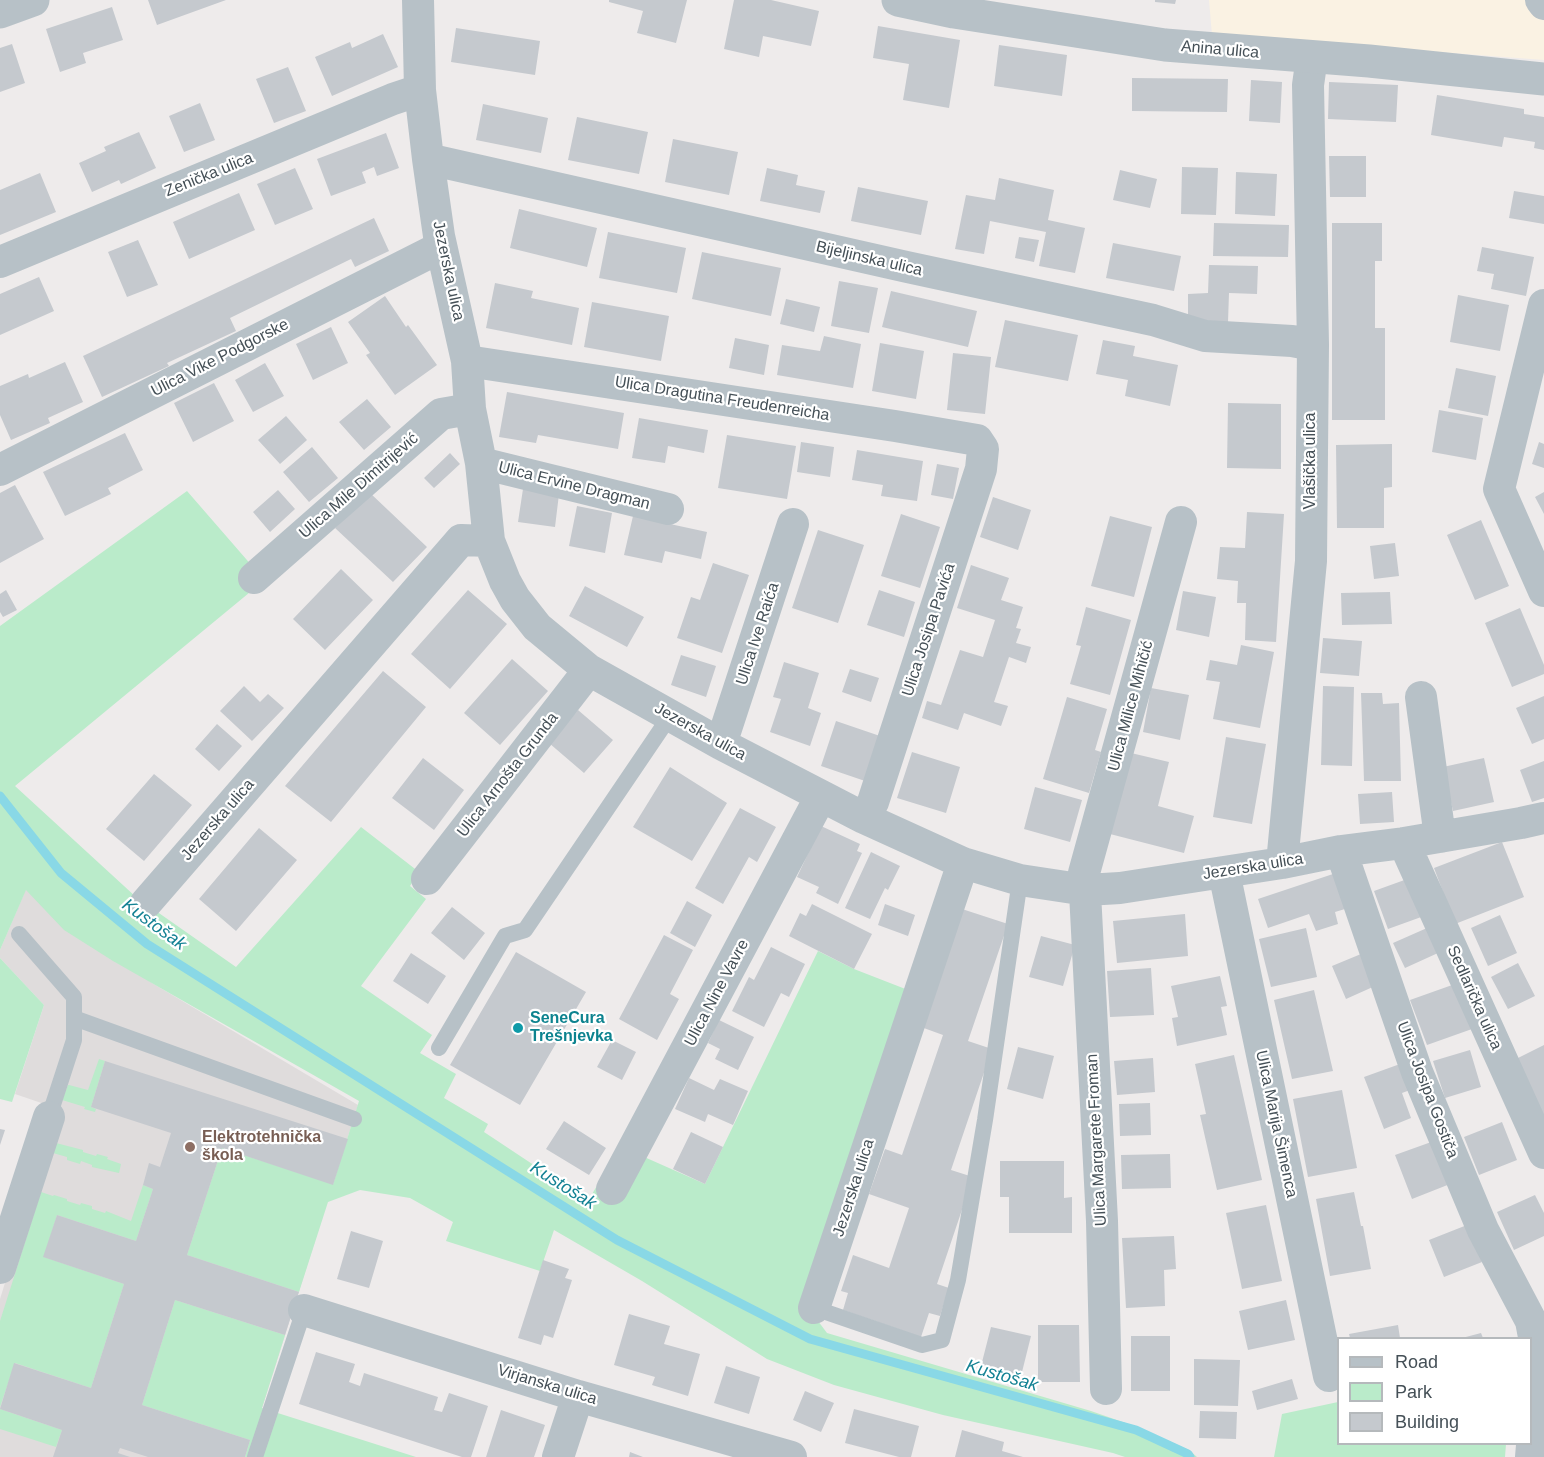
<!DOCTYPE html>
<html>
<head>
<meta charset="utf-8">
<style>
  body { margin:0 }
  #map { position:relative; width:1544px; height:1457px; overflow:hidden; background:#eeebeb; font-family:Arial,sans-serif }
  canvas { display:block }
  .legend { position:absolute; left:1337px; top:1337px; width:195px; height:108px; box-sizing:border-box; background:#fff; border:2px solid #b5b9bc; margin:0; padding:8px 10px; list-style:none; font-size:18px; color:#455057 }
  .legend li { display:flex; align-items:center; gap:12px; height:30px }
  .legend b { width:30px; border:2px solid #b5b9bc }
</style>
</head>
<body>
<div id="map">
<canvas width="1544" height="1457"></canvas>
<ul class="legend">
<li><b style="height:8px;background:#b7c1c7"></b>Road</li>
<li><b style="height:16px;background:#baebca"></b>Park</li>
<li><b style="height:16px;background:#c5c9ce"></b>Building</li>
</ul>
</div>
<script>
const context = document.querySelector('canvas').getContext('2d');
context.lineJoin = 'round';
function fill(path, color) { context.fillStyle = color; context.fill(path, 'evenodd'); }
const poly = rows => new Path2D(rows.map(r => 'M' + r).join(''));
function strokePath(path, color, width, dash) { context.strokeStyle = color; context.lineWidth = width; context.lineCap = dash ? 'butt' : 'round'; context.setLineDash(dash || []); context.stroke(path); }
function write(font, color, halo, rows, align = 'center') {
  context.font = font + ' Arial,sans-serif'; context.lineWidth = 4.5; context.setLineDash([]); context.textBaseline = 'middle'; context.strokeStyle = halo; context.fillStyle = color; for (const [text, x, y, turn = 0] of rows) {
    context.save(); context.translate(x, y); context.rotate((+turn || 0) * Math.PI / 180); context.textAlign = isNaN(turn) ? turn : align; if (halo) context.strokeText(text, 0, 0); context.fillText(text, 0, 0); context.restore();
  }
}
fill(poly([
  [1209,0,1525,0,1544,21,1544,60,1212,35]
]), '#faf2e3');
fill(poly([
  [26,889,152,983,358,1105,262,1408,245,1457,0,1457,0,1299,59,1109,15,1094,44,1005,0,958,0,950]
]), '#dfdcdc');
fill(poly([
  [187,491,253,567,255,588,15,786,136,897,236,967,361,827,419,872,410,886,426,899,361,986,432,1035,420,1053,456,1074,444,1098,488,1124,484,1132,588,1201,622,1143,642,1156,705,1184,818,951,854,969,908,990,806,1305,827,1333,1091,1411,1137,1427,1189,1450,1197,1457,1125,1457,1113,1453,943,1415,834,1385,767,1359,642,1281,554,1230,540,1271,446,1241,453,1222,410,1198,360,1190,328,1202,299,1292,187,1255,222,1148,333,1184,359,1101,113,961,64,930,26,890,0,950,0,626],
  [0,958,44,1005,12,1102,0,1099],
  [99,1059,105,1061,91,1107,96,1109,95,1112,84,1109,85,1107,62,1100,68,1085,69,1085,88,1090],
  [56,1143,83,1150,83,1152,96,1156,97,1154,108,1157,107,1159,121,1164,119,1173,92,1167,92,1165,81,1161,80,1164,67,1160,67,1157,53,1153],
  [143,1185,153,1189,136,1241,57,1215,44,1257,124,1284,91,1388,15,1363,0,1407,0,1321,41,1192,53,1196,54,1195,67,1199,67,1201,80,1205,81,1203,92,1206,92,1209,105,1213,106,1211,131,1221],
  [175,1300,285,1335,262,1408,416,1457,245,1457,250,1440,142,1405],
  [1338,1402,1338,1444,1506,1444,1505,1457,1274,1457,1282,1414],
  [0,1409,62,1430,56,1447,0,1429]
]), '#baebca');
strokePath(poly([
  [0,796,61,873,147,944,617,1240,810,1339,1136,1430,1188,1454,1190,1457]
]), '#89d8e6', 9);
fill(poly([
  [148,0,226,0,157,25],
  [609,0,687,0,676,43,637,33,643,11,609,2],
  [734,0,771,0,819,11,811,46,763,36,759,57,724,49],
  [1155,0,1176,0,1175,4,1155,2],
  [112,7,123,40,83,53,86,63,60,72,46,29],
  [878,26,960,40,949,108,903,100,909,64,873,58],
  [456,28,540,41,535,75,451,62],
  [383,34,398,67,332,96,315,57,350,42,352,48],
  [12,44,25,83,0,92,0,48],
  [999,45,1067,55,1062,96,994,86],
  [288,67,306,111,274,123,256,79],
  [1132,78,1228,79,1227,112,1132,111],
  [1251,80,1282,82,1280,123,1249,121],
  [1329,82,1398,85,1396,122,1328,119],
  [1437,95,1524,109,1524,114,1544,117,1544,150,1534,148,1535,142,1504,137,1502,147,1431,135],
  [200,103,215,140,184,152,169,116],
  [483,104,548,118,541,153,476,140],
  [577,117,648,132,639,174,568,160],
  [139,132,156,168,121,184,119,180,92,192,79,163,106,151,104,147],
  [386,133,399,168,377,176,374,167,362,172,366,183,331,196,317,159],
  [673,139,738,152,729,195,665,182],
  [1329,156,1366,156,1366,197,1330,197],
  [1182,167,1218,168,1216,215,1181,214],
  [295,168,313,209,275,225,257,184],
  [767,168,798,175,796,185,825,191,820,213,760,201],
  [1120,170,1157,179,1150,208,1113,200],
  [1236,172,1277,174,1275,216,1235,214],
  [40,173,56,212,0,235,0,190],
  [999,178,1054,190,1048,220,1085,228,1075,273,1039,266,1046,232,990,221,984,254,955,249,966,195,995,200],
  [858,187,928,201,921,235,851,221],
  [1514,191,1544,196,1544,224,1509,218],
  [239,193,255,230,189,259,173,222],
  [519,209,597,228,587,267,510,248],
  [374,218,389,251,355,267,351,259,230,318,236,331,167,363,169,366,102,397,83,356],
  [1214,223,1289,225,1288,257,1213,256],
  [1332,223,1382,223,1382,261,1375,261,1375,328,1385,328,1385,420,1332,420],
  [608,232,686,248,677,293,599,278],
  [1019,237,1039,240,1034,262,1015,258],
  [138,240,158,285,127,297,108,252],
  [1113,243,1181,256,1174,291,1106,278],
  [1482,247,1534,257,1526,296,1491,289,1494,274,1477,271],
  [702,252,781,268,771,316,692,299],
  [1209,265,1258,266,1257,294,1229,293,1228,322,1208,324,1188,319,1188,294,1208,293],
  [39,277,54,311,0,335,0,294],
  [839,281,878,288,869,333,831,326],
  [495,283,533,291,531,298,579,308,572,345,486,328],
  [891,291,977,311,968,347,882,327],
  [1458,295,1509,305,1500,351,1450,342],
  [385,296,406,327,408,325,437,365,395,395,366,355,370,353,348,322],
  [786,299,820,307,814,332,780,324],
  [592,302,669,316,661,361,584,347],
  [1005,320,1078,335,1068,381,995,367],
  [331,327,348,363,313,380,296,344],
  [824,336,861,344,853,388,777,375,782,345,820,351],
  [735,338,769,345,764,375,729,368],
  [1103,340,1135,346,1133,356,1178,365,1170,406,1125,396,1128,380,1096,374],
  [880,343,924,351,916,399,872,391],
  [953,353,991,357,985,414,947,410],
  [65,362,83,402,48,418,50,423,11,440,0,415,0,386,28,374,29,378],
  [265,363,284,396,253,412,235,380],
  [1456,368,1496,376,1488,416,1448,408],
  [214,383,234,421,193,442,174,403],
  [507,392,624,413,618,449,538,435,536,443,499,437],
  [367,399,391,427,364,450,339,422],
  [1228,403,1281,404,1281,469,1227,468],
  [1439,410,1483,418,1476,460,1432,452],
  [286,416,307,440,280,464,258,440],
  [639,418,708,430,704,453,668,446,665,463,632,458],
  [125,433,143,470,108,488,111,494,65,516,43,472],
  [727,435,796,446,787,499,718,488],
  [801,442,834,447,830,477,797,472],
  [1539,442,1544,444,1544,468,1532,464],
  [1392,444,1392,487,1384,488,1384,528,1337,528,1336,445],
  [312,447,338,478,309,502,283,472],
  [857,450,923,461,917,501,881,496,883,485,852,480],
  [450,453,460,464,434,488,424,478],
  [937,464,959,468,953,499,931,495],
  [15,485,44,539,0,563,0,493],
  [523,489,559,494,555,527,518,522],
  [278,490,295,509,270,532,253,512],
  [369,492,427,547,393,582,335,528],
  [1544,492,1544,514,1535,497],
  [993,497,1031,510,1018,550,980,537],
  [577,506,612,513,605,553,569,546],
  [1247,512,1284,514,1276,642,1245,640,1246,603,1237,603,1238,581,1217,579,1220,547,1245,548],
  [901,514,940,527,920,588,881,576],
  [633,516,707,532,701,559,665,551,662,563,624,555],
  [1110,516,1152,527,1134,597,1091,586],
  [1481,520,1509,586,1475,600,1447,535],
  [818,530,864,545,838,623,792,608],
  [1395,543,1399,576,1374,579,1370,546],
  [713,563,749,575,722,653,677,638,691,597,700,600],
  [971,565,1009,578,1001,600,1023,607,1016,628,1021,629,1016,643,1031,647,1026,663,1009,657,994,702,1008,706,1001,726,964,713,958,730,922,718,927,701,941,705,960,650,983,657,995,620,957,608],
  [341,569,373,600,325,650,293,619],
  [585,586,644,617,627,647,569,616],
  [6,590,17,610,3,617,0,612,0,594],
  [468,590,507,624,450,689,411,654],
  [879,590,915,602,904,637,867,625],
  [1183,591,1216,597,1209,637,1176,630],
  [1390,592,1392,624,1342,625,1341,593],
  [1086,607,1131,620,1110,695,1070,684,1081,646,1076,645],
  [1520,608,1544,665,1544,674,1512,687,1485,623],
  [1323,638,1362,641,1359,676,1320,673],
  [1241,645,1274,652,1260,728,1213,719,1220,682,1206,680,1210,660,1237,665],
  [681,655,716,666,706,697,671,685],
  [512,659,548,691,500,745,464,713],
  [784,662,819,673,808,708,821,713,810,746,770,732,781,699,773,697],
  [850,669,879,678,871,702,842,692],
  [383,671,426,707,331,822,285,786],
  [244,686,260,702,268,694,284,708,252,741,220,711],
  [1323,686,1354,687,1352,766,1321,765],
  [1151,688,1189,695,1180,740,1143,732],
  [1361,693,1382,693,1383,704,1399,703,1401,781,1364,781],
  [1544,696,1544,739,1532,744,1516,708],
  [1067,697,1107,709,1095,750,1101,752,1089,793,1043,779],
  [578,710,613,740,584,773,549,743],
  [836,721,880,736,865,781,821,766],
  [217,724,242,746,219,771,195,749],
  [1226,737,1266,744,1252,824,1213,817],
  [912,752,960,767,946,813,897,798],
  [1131,753,1169,762,1158,806,1194,816,1184,853,1110,834],
  [423,758,464,790,434,830,392,798],
  [1484,758,1494,802,1453,811,1443,767],
  [1544,761,1544,798,1532,802,1520,770],
  [670,767,727,803,692,861,633,827],
  [154,774,192,805,144,861,106,829],
  [1035,787,1082,800,1070,842,1024,829],
  [1392,792,1394,822,1360,824,1358,794],
  [740,808,776,827,757,862,749,857,723,904,695,888],
  [821,826,860,844,857,851,862,853,838,904,816,893,819,887,797,877],
  [259,828,297,860,236,931,199,899],
  [1502,842,1524,897,1455,924,1434,868],
  [871,852,900,866,888,890,885,888,870,919,845,908],
  [1333,874,1345,909,1335,912,1338,924,1316,931,1309,914,1268,928,1258,899],
  [1410,878,1424,916,1388,929,1374,891],
  [687,901,712,915,695,947,670,933],
  [812,904,872,934,854,969,789,936,800,913,806,916],
  [885,904,915,915,908,936,878,925],
  [452,907,485,933,464,960,431,933],
  [962,909,1008,924,968,1041,992,1049,951,1170,973,1177,937,1284,949,1288,940,1316,929,1313,921,1337,843,1310,848,1293,841,1291,853,1255,889,1268,909,1208,869,1194,885,1149,902,1155,943,1035,921,1027],
  [1185,914,1188,956,1117,963,1113,921],
  [1500,915,1517,953,1488,966,1471,928],
  [1306,928,1317,977,1271,987,1259,939],
  [1427,928,1438,953,1405,968,1393,943],
  [664,935,693,950,670,994,679,999,657,1040,619,1019],
  [1041,936,1075,945,1063,986,1029,977],
  [771,947,805,964,789,997,781,993,764,1027,732,1011,749,977,754,980],
  [516,952,586,992,520,1105,450,1065],
  [411,953,446,976,428,1004,393,981],
  [1361,954,1375,986,1346,999,1332,966],
  [1518,963,1535,996,1508,1009,1491,977],
  [1151,968,1154,1015,1110,1017,1107,971],
  [1220,976,1227,1006,1221,1007,1227,1035,1177,1046,1172,1018,1178,1017,1171,986],
  [1455,984,1472,1029,1427,1045,1410,1000],
  [1314,990,1333,1071,1292,1079,1274,1000],
  [719,1020,754,1037,738,1070,715,1059,720,1049,708,1043],
  [612,1040,636,1052,622,1080,597,1067],
  [1544,1045,1544,1116,1516,1059],
  [1018,1047,1054,1056,1043,1099,1007,1089],
  [1470,1050,1481,1087,1445,1098,1433,1061],
  [1234,1055,1262,1180,1217,1190,1200,1115,1206,1114,1195,1064],
  [1153,1058,1155,1092,1117,1095,1114,1061],
  [105,1061,348,1139,333,1185,222,1148,187,1255,299,1292,285,1335,175,1300,142,1405,250,1440,245,1457,148,1457,120,1448,118,1453,130,1457,53,1457,62,1430,0,1409,14,1363,91,1388,124,1284,43,1257,57,1215,136,1241,153,1189,143,1185,149,1163,160,1167,171,1133,91,1107],
  [1400,1064,1410,1090,1402,1093,1411,1118,1384,1129,1364,1077],
  [689,1078,714,1090,720,1079,748,1091,733,1125,708,1114,705,1122,675,1109],
  [1342,1090,1357,1168,1308,1177,1293,1099],
  [1150,1103,1151,1135,1120,1136,1119,1104],
  [564,1121,606,1148,589,1175,546,1149],
  [1502,1122,1517,1160,1479,1175,1464,1137],
  [0,1129,5,1130,0,1145],
  [691,1132,723,1147,705,1184,673,1169],
  [1434,1141,1450,1184,1412,1199,1395,1155],
  [1170,1154,1171,1188,1122,1189,1121,1155],
  [1000,1161,1064,1161,1064,1198,1072,1197,1072,1233,1009,1233,1009,1197,1000,1197],
  [1354,1192,1361,1226,1363,1226,1371,1269,1330,1276,1316,1199],
  [1535,1195,1544,1213,1544,1236,1514,1250,1497,1212],
  [1266,1205,1282,1281,1242,1289,1226,1213],
  [1467,1225,1482,1262,1444,1277,1429,1240],
  [351,1231,383,1241,369,1288,337,1279],
  [1174,1236,1176,1269,1164,1270,1165,1306,1126,1308,1122,1238],
  [543,1260,569,1269,565,1278,572,1280,553,1338,544,1335,541,1345,518,1338],
  [1286,1300,1295,1340,1248,1350,1239,1311],
  [629,1314,670,1326,664,1344,700,1354,688,1396,652,1385,655,1377,614,1365],
  [1038,1325,1079,1325,1080,1382,1038,1382],
  [1398,1325,1400,1338,1350,1338,1349,1334],
  [991,1327,1031,1336,1021,1376,981,1366],
  [1481,1333,1483,1338,1462,1338],
  [1131,1336,1170,1336,1170,1391,1131,1391],
  [316,1352,355,1364,349,1382,360,1386,364,1373,438,1397,434,1410,442,1412,449,1393,488,1406,471,1457,462,1457,299,1404],
  [1194,1359,1240,1360,1238,1406,1194,1405],
  [726,1366,760,1377,749,1414,714,1403],
  [1292,1379,1298,1399,1257,1410,1252,1391],
  [805,1391,834,1403,821,1432,793,1420],
  [854,1409,919,1426,911,1457,899,1457,845,1443],
  [501,1410,545,1425,534,1457,486,1457],
  [1200,1411,1237,1412,1236,1439,1199,1438],
  [962,1430,1004,1442,1002,1451,1023,1457,955,1457],
  [630,1452,643,1457,629,1457]
]), '#c5c9ce');
strokePath(poly([
  [19,934,74,997,74,1040,49,1117],
  [74,1018,354,1119],
  [439,1048,505,936,525,930,670,716],
  [814,1308,922,1345,942,1340,958,1280,985,1120,1020,880],
  [255,1457,304,1310]
]), '#b7c1c7', 16);
strokePath(poly([
  [418,0,420,90,428,159,439,236,467,361,470,409,481,463,489,541,505,581,515,599,537,627,589,670,721,744,864,818,963,863,1020,880,1086,890,1120,888,1282,863,1341,851,1404,843,1521,823,1544,818],
  [1541,0,1544,4],
  [428,159,907,267,1153,320,1205,336,1292,341,1313,345],
  [0,262,393,99,420,90],
  [1544,305,1499,489,1544,591],
  [467,361,895,426,977,440,983,449,981,469,873,802,864,818],
  [481,463,668,509],
  [0,470,441,247],
  [254,578,441,414,470,409],
  [1421,697,1440,837],
  [721,744,793,524],
  [1404,843,1544,1153],
  [1341,851,1417,1072,1483,1230,1531,1321,1539,1363,1531,1457],
  [1282,863,1311,561,1313,345,1308,85,1312,57],
  [1224,872,1329,1376],
  [427,879,589,670],
  [146,903,461,540,489,541],
  [612,1189,821,796],
  [0,1268,49,1117],
  [814,1308,963,863],
  [304,1310,578,1396,791,1457],
  [1106,1389,1102,1221,1084,873,1181,522],
  [558,1457,578,1396]
]), '#b7c1c7', 32);
strokePath(poly([
  [898,0,954,12,1165,45,1369,61,1544,79],
  [0,12,33,0]
]), '#b7c1c7', 33);
for (const [x, y, r, color] of [
  [518,1028,6,"#0f9aa8"],
  [190,1147,6,"#8d6e63"]
]) { const dot = new Path2D(); dot.arc(x, y, r, 0, 2 * Math.PI); context.fillStyle = color; context.fill(dot); strokePath(dot, '#fff', 2); }
write('16px', '#455057', '#fff', [
  ["Anina ulica",1220,50,5],
  ["Zenička ulica",209,175,-22],
  ["Bijeljinska ulica",869,259,13],
  ["Jezerska ulica",448,271,78],
  ["Ulica Vike Podgorske",220,358,-27],
  ["Ulica Dragutina Freudenreicha",722,399,9],
  ["Vlašička ulica",1311,461,-90],
  ["Ulica Mile Dimitrijević",359,486,-41],
  ["Ulica Ervine Dragman",574,486,14],
  ["Ulica Josipa Pavića",929,630,-72],
  ["Ulica Ive Raića",758,634,-72],
  ["Ulica Milice Mihičić",1131,706,-75],
  ["Jezerska ulica",700,732,29],
  ["Ulica Arnošta Grunda",508,775,-52],
  ["Jezerska ulica",218,820,-49],
  ["Jezerska ulica",1253,867,-9],
  ["Ulica Nine Vavre",717,993,-62],
  ["Sedlarička ulica",1474,998,66],
  ["Ulica Josipa Gostiča",1427,1090,69],
  ["Ulica Marija Šimenca",1276,1124,78],
  ["Ulica Margarete Froman",1097,1140,-93],
  ["Jezerska ulica",854,1188,-72],
  ["Virjanska ulica",547,1385,17]
]);
write('bold 16px', '#0d838f', '#fff', [
  ["SeneCura",530,1019],
  ["Trešnjevka",530,1037]
], 'left');
write('bold 16px', '#785e54', '#fff', [
  ["Elektrotehnička",202,1138],
  ["škola",202,1156]
], 'left');
write('italic 18px', '#148294', '#fff', [
  ["Kustošak",154,925,36],
  ["Kustošak",563,1186,32],
  ["Kustošak",1002,1376,16]
]);
</script>
</body>
</html>
